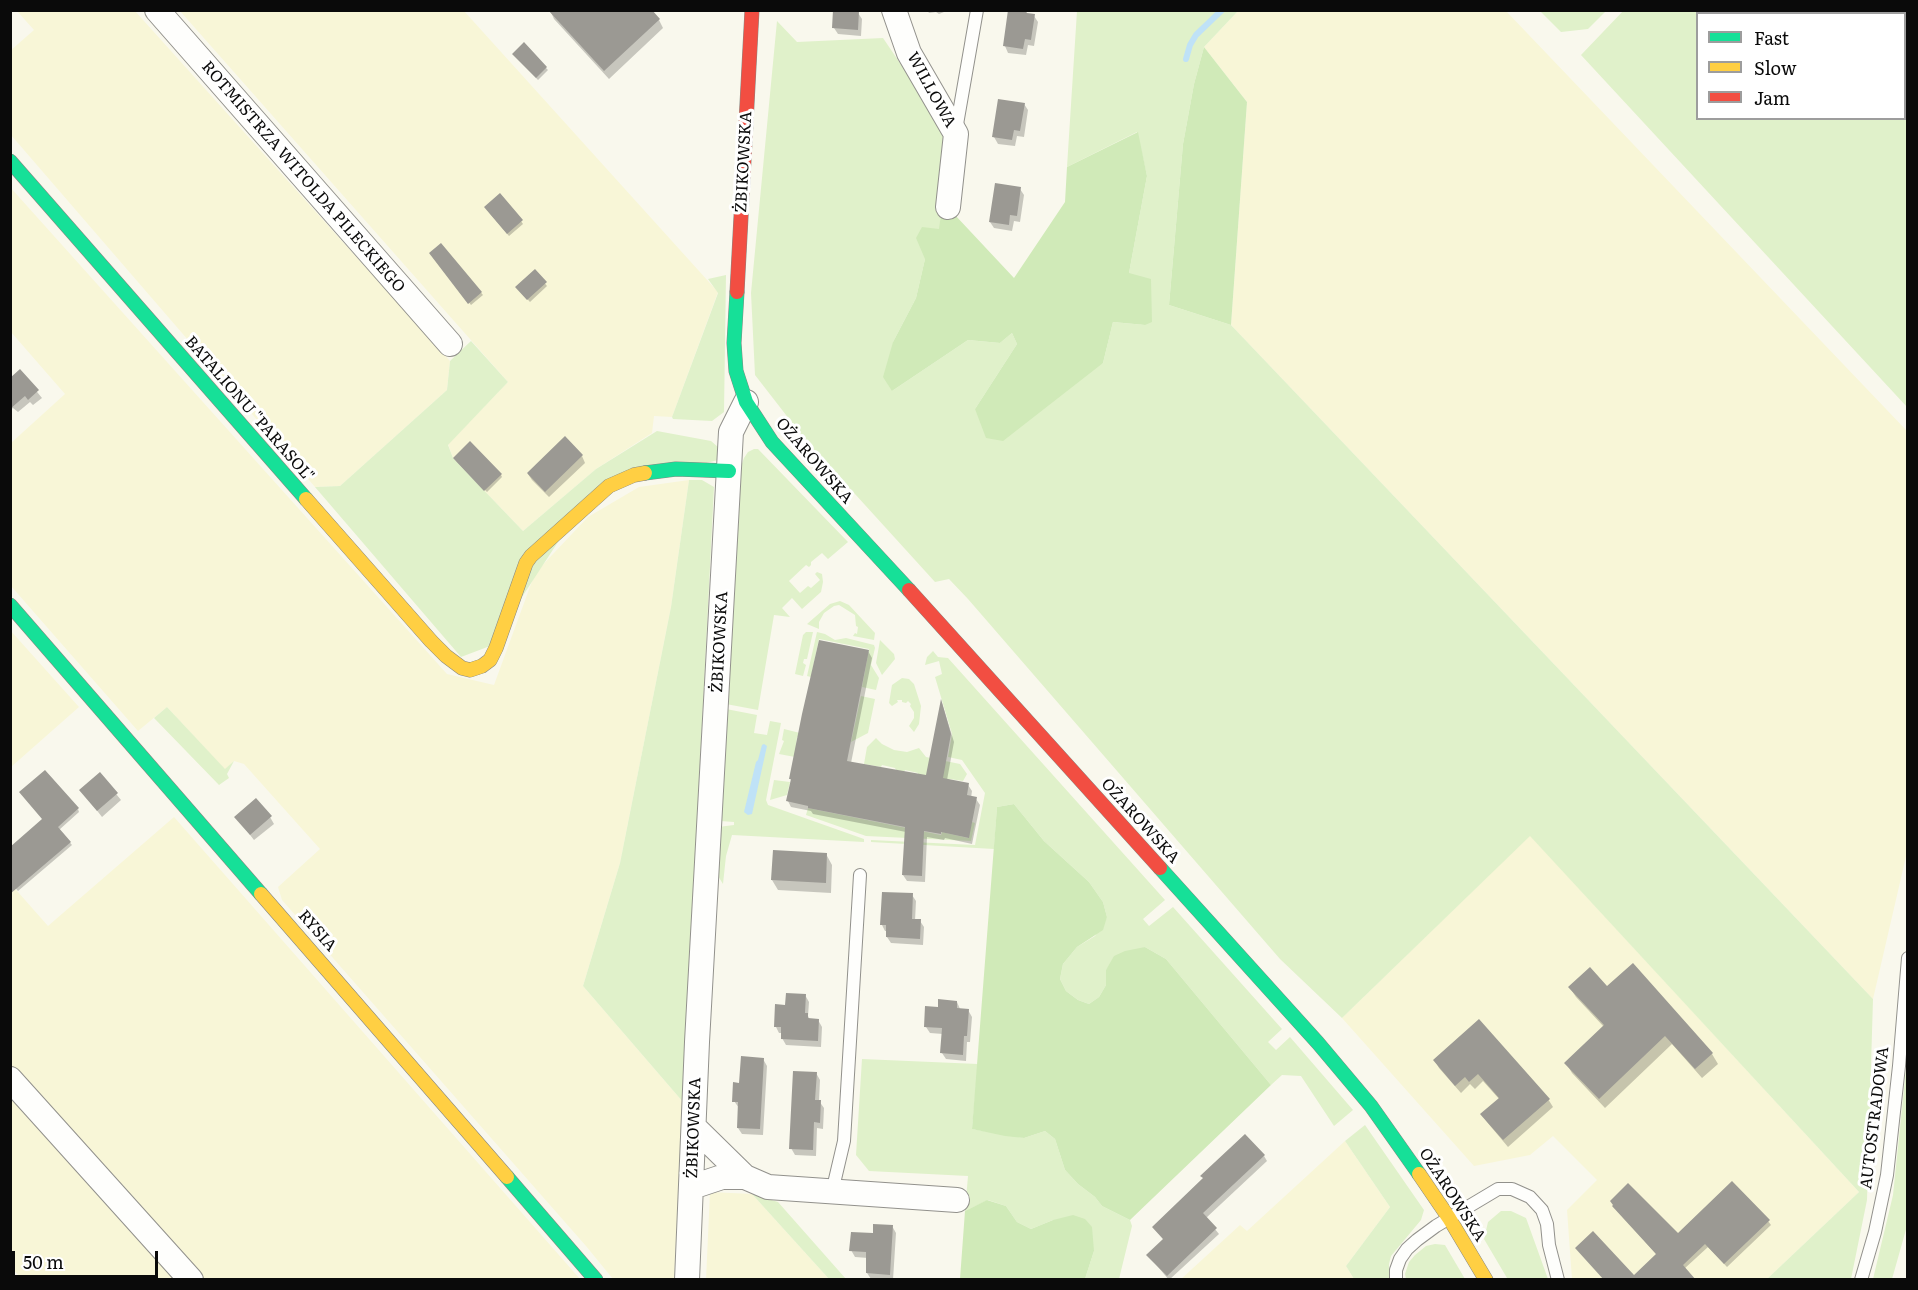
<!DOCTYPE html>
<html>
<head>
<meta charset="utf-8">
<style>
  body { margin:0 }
  #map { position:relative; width:1918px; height:1290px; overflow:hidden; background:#f9f8ed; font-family:Literata,serif }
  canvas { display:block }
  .frame { position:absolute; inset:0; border:12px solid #0a0a0a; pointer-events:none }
  .legend { position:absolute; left:1696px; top:12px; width:210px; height:108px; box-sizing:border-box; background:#fff; border:2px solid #9d9d9d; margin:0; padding:8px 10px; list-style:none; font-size:18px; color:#0a0a0a }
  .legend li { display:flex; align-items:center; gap:12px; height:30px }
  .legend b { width:30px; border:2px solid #9d9d9d }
  .scale { position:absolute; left:12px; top:1251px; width:146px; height:27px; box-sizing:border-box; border:3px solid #0a0a0a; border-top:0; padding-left:8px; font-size:18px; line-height:21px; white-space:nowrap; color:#0a0a0a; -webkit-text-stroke:4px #fff; paint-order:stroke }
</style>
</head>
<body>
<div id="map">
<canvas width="1918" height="1290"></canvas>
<div class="frame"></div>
<ul class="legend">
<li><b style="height:8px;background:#16e098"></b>Fast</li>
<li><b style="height:8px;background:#ffcf43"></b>Slow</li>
<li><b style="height:8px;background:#f24e42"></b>Jam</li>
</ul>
<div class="scale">50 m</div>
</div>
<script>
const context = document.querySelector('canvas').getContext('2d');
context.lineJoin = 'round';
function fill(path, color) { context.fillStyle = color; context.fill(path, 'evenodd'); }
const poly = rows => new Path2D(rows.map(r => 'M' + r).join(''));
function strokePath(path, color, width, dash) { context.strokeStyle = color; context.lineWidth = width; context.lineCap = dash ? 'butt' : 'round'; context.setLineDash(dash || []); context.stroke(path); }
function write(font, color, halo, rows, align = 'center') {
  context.font = font + ' Literata,serif'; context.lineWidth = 6; context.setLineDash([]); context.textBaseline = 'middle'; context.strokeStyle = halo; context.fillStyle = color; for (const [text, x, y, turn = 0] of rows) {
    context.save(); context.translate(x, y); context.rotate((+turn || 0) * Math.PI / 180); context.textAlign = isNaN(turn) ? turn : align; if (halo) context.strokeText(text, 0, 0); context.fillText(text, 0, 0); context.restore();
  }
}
fill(poly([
  [17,11,135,11,450,361,447,390,340,486,315,487,11,135,10,51,34,30],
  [180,11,464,11,718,292,672,417,654,416,652,433,596,469,523,531,453,458,448,444,508,382],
  [1238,11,1506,11,1907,431,1907,852,1873,999,1231,325,1247,102,1204,47],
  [10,187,447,674,494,685,535,573,588,517,639,487,689,480,671,607,620,863,583,986,683,1102,674,1279,613,1279,586,1246,282,900,278,887,320,849,244,764,234,761,225,770,167,707,138,731,11,586,11,443,65,394,11,332],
  [10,630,79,707,11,767,10,767],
  [174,817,580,1279,199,1279,11,1068,10,883,48,926],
  [1530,835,1859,1192,1767,1279,1572,1279,1567,1210,1597,1180,1553,1136,1530,1155,1474,1166,1342,1018],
  [10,1086,185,1279,22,1279,11,1267],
  [1345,1141,1390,1207,1346,1266,1354,1279,1180,1280,1240,1225,1247,1231],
  [710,1192,752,1194,829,1279,706,1280]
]), '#f8f6d7');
fill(poly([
  [1624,10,1907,11,1907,407,1581,55],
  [1698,14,1904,14,1904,118,1698,118],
  [1077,11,1238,11,1204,47,1194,84,1183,144,1169,305,1231,325,1873,999,1867,1200,1851,1279,1767,1279,1859,1192,1530,836,1342,1018,1280,959,968,599,949,579,935,582,845,483,824,464,755,375,751,293,777,21,797,42,883,38,946,131,940,229,925,259,916,298,893,342,892,391,968,340,1000,343,1012,333,1017,344,975,409,1103,363,1113,322,1145,325,1129,273,1147,176,1137,132,1067,167],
  [1540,11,1606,11,1588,29,1561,32],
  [726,275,724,412,712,421,673,419,672,417,718,293,708,279],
  [471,341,508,382,448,445,453,458,523,531,596,469,657,431,711,441,718,447,718,460,590,493,490,646,461,657,315,487,340,486,447,390,450,361],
  [754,449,758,449,848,542,828,559,822,553,811,562,811,565,809,567,806,565,789,581,800,593,808,586,811,588,820,580,815,574,817,572,822,574,823,582,821,592,802,609,792,598,782,608,790,617,774,615,758,710,726,704,740,469,744,458,748,452],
  [689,480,702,480,714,487,683,1102,583,986,620,863,671,607],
  [840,601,849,605,875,633,874,640,853,636,855,633,857,634,858,627,856,626,855,615,839,605,834,606,824,613,819,622,819,629,807,624,830,604],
  [806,632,813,632,807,659,804,659,803,663,806,665,803,676,795,674,803,635],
  [817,632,825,634,835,640,846,638,874,645,875,648,871,665,879,678,876,690,862,687,869,649,819,639,811,677,807,676],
  [880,640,894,654,895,659,882,675,876,663],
  [933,651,938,657,948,658,1165,900,1143,919,1149,926,1173,907,1282,1029,1268,1042,1276,1050,1290,1037,1353,1110,1334,1126,1301,1076,1282,1075,1271,1085,1166,959,1145,947,1106,970,1106,985,1099,997,1089,1004,1078,1000,1066,991,1060,979,1063,964,1077,947,1095,936,1107,917,1103,902,1089,882,1044,841,1014,804,997,807,994,849,871,842,871,840,975,845,985,793,962,760,948,757,952,734,935,677,942,674,939,661,925,665,927,657],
  [902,678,909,679,914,684,921,706,919,724,914,732,909,726,914,718,914,712,910,706,911,704,908,701,906,703,902,702,902,700,897,700,898,702,892,706,889,703,892,685],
  [861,696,875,699,868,733,851,742],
  [167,707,225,769,234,761,227,774,229,778,219,785,154,718],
  [726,709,757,715,754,733,767,735,770,721,781,723,766,800,768,805,864,839,864,842,732,835,726,856,723,884,718,876,718,827,734,825,734,822,720,821],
  [784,729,800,733,799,737,797,737,795,757,779,754,784,741,782,740],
  [876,738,882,744,894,750,907,752,919,748,926,757,960,764,967,774,963,781,950,779,949,780,918,775,918,773,905,770,904,772,896,770,895,768,882,765,881,767,864,764,867,747],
  [774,780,790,782,787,795,770,800],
  [808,808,941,835,942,832,968,838,972,822,975,823,971,841,866,836,806,815],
  [862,1059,978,1064,972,1129,1024,1138,1045,1131,1055,1139,1065,1170,1078,1184,1095,1197,1102,1206,1130,1220,1132,1226,1119,1279,1085,1279,1094,1251,1053,1220,1031,1229,1017,1222,1006,1206,988,1200,965,1211,968,1176,869,1171,856,1155],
  [1907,1060,1907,1226,1892,1279,1873,1279,1893,1195],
  [1365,1125,1424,1210,1421,1220,1391,1256,1389,1264,1389,1279,1354,1279,1346,1266,1390,1207,1345,1141],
  [752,1194,778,1202,846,1279,829,1279],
  [1501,1211,1511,1211,1526,1218,1548,1279,1508,1280,1507,1278,1484,1239,1488,1222],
  [1435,1244,1445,1245,1465,1279,1406,1279,1405,1274,1409,1262,1415,1255,1426,1246]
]), '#e0f1ca');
fill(poly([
  [1204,47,1247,102,1231,325,1169,305,1183,144,1194,84],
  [1138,132,1147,176,1129,273,1151,279,1152,322,1145,325,1113,322,1103,363,1003,441,986,438,975,409,1017,344,1012,333,1000,343,968,340,892,391,883,377,893,342,916,298,925,259,916,238,922,227,939,229,941,214,955,215,1014,278,1065,202,1067,167],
  [1014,804,1044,841,1089,882,1103,902,1107,917,1103,930,1077,947,1063,964,1060,979,1066,991,1078,1000,1089,1004,1099,997,1106,985,1106,970,1114,956,1125,951,1145,947,1166,959,1271,1085,1130,1220,1102,1206,1095,1197,1078,1184,1065,1170,1055,1139,1045,1131,1024,1138,1005,1136,972,1129,997,807],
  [987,1200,1006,1206,1017,1222,1031,1229,1053,1220,1073,1215,1085,1219,1092,1227,1094,1251,1085,1279,960,1279,965,1211]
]), '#d0eab8');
fill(poly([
  [764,744,767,746,752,814,748,815,744,812,756,762,758,760,762,745]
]), '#bfe2f7');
fill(poly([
  [550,10,659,20,663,28,609,79,554,19],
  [835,10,858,13,862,19,861,36,838,34,834,28],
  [927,10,949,10,939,14,936,12,929,13],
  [1026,15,1034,16,1038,22,1034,46,1028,45,1026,55,1008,53,1005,46],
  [516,57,546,68,548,70,538,80],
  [1024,104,1028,110,1024,137,1017,136,1015,146,998,144,994,137],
  [1020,189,1024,195,1020,222,1014,221,1012,231,994,228,990,222],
  [487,210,521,221,523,224,509,236],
  [441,245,483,295,471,305,432,256],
  [535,271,547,286,530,302,519,290],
  [20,371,42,398,33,405,30,402,18,412,13,408,10,410,10,380],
  [582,456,585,463,549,497,532,480,528,474],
  [456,461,501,475,502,477,487,492],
  [868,651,872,658,851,763,927,777,942,703,954,742,947,780,968,785,972,791,971,798,976,799,980,805,972,844,945,838,944,840,927,837,925,882,907,881,903,875,906,832,813,814,811,811,791,807,788,801,792,781,790,779],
  [100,774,121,800,102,817,81,790],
  [78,809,79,812,59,830,72,845,18,891,10,882,10,849],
  [236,817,270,817,274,824,254,840],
  [826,854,832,865,831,893,778,890,772,880],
  [912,895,916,901,915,921,920,921,924,927,923,945,891,943,887,937,888,931,885,931,882,925],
  [1633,965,1712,1054,1718,1064,1702,1078,1672,1044,1605,1108,1572,1073,1566,1063,1604,1027,1576,997,1570,988,1607,988],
  [805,995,809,1002,808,1016,810,1020,818,1020,822,1027,821,1047,786,1045,782,1038,782,1033,779,1033,776,1027,787,1006],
  [957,1002,960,1009,968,1010,972,1017,970,1042,967,1042,966,1061,946,1059,942,1053,943,1034,930,1033,926,1027,940,1009],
  [1479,1021,1548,1099,1553,1107,1508,1147,1487,1122,1482,1115,1500,1100,1483,1081,1475,1089,1470,1084,1461,1093,1439,1068,1435,1061],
  [763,1059,767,1066,763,1135,742,1134,738,1128,739,1108,734,1101,741,1084],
  [816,1073,820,1080,819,1101,824,1108,823,1129,817,1128,816,1156,795,1155,791,1148],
  [1264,1156,1267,1161,1206,1218,1219,1234,1169,1280,1148,1255,1164,1240,1153,1227,1204,1179],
  [1614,1206,1678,1235,1768,1221,1771,1225,1727,1267,1708,1247,1684,1269,1634,1277,1657,1255],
  [892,1226,896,1233,893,1280,871,1279,867,1273,868,1258,855,1257,851,1250,874,1234]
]), '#0003');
strokePath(poly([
  [1186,59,1190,45,1196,35,1222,10]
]), '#bfe2f7', 6);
fill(poly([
  [548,10,652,10,660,19,604,71],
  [833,10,859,11,858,30,832,28],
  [1008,10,1025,10,1027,13,1035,14,1031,40,1025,39,1023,49,1003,46],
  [524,42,547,67,536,78,512,54],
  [998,99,1025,103,1020,131,1014,130,1012,140,992,137],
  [995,183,1021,187,1017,216,1010,215,1009,225,989,222],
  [500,193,523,220,507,234,484,207],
  [441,243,482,292,468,304,429,253],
  [535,269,547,282,527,300,515,287],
  [20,369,39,390,28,400,25,396,10,409,10,378],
  [565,436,583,455,545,492,527,473],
  [470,441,502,474,484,491,453,458],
  [819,640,869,650,847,761,926,775,941,699,951,734,943,778,969,783,967,795,977,797,969,838,941,832,941,834,924,831,922,876,902,875,905,827,808,808,808,806,786,801,791,779,789,779,802,714],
  [45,770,79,808,58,827,71,842,10,894,10,847,42,819,19,792],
  [100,772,118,793,97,811,79,790],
  [256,798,272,816,250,835,234,817],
  [773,850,827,853,826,883,771,880],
  [882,892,913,893,912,919,921,919,920,939,886,937,886,925,880,925],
  [1633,963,1713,1053,1695,1069,1665,1036,1599,1099,1564,1063,1604,1025,1568,987,1590,967,1607,986],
  [786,993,806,994,805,1013,808,1013,808,1018,819,1019,818,1041,781,1039,781,1027,774,1027,775,1004,785,1005],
  [938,999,957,1001,957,1008,969,1009,967,1036,964,1036,963,1055,940,1053,942,1028,924,1027,925,1006,938,1007],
  [1479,1019,1550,1099,1503,1140,1480,1114,1499,1098,1478,1074,1469,1082,1465,1077,1455,1086,1433,1060],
  [741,1056,764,1058,760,1129,737,1128,738,1102,732,1102,733,1082,739,1083],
  [793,1071,817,1072,815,1100,821,1100,820,1123,814,1122,813,1150,789,1149],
  [1245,1134,1265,1155,1203,1213,1217,1228,1167,1276,1146,1255,1163,1239,1152,1227,1203,1178,1200,1176],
  [1732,1181,1770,1220,1724,1264,1705,1244,1683,1265,1696,1280,1604,1280,1575,1248,1593,1231,1634,1275,1656,1254,1612,1206,1613,1205,1610,1201,1628,1183,1678,1233],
  [873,1224,893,1225,890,1275,866,1273,866,1252,849,1251,851,1232,873,1233]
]), '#9b9993');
const lane = poly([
  [956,130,977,10],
  [832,1192,844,1141,860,875],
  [1396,1280,1396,1270,1400,1259,1407,1249,1417,1240,1436,1226,1498,1189,1512,1189,1530,1197,1542,1210,1547,1224,1549,1245,1558,1280],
  [1861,1280,1875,1232,1887,1175,1899,1066,1908,958]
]);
const street = poly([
  [157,10,450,344],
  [894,10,909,53,956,134,948,207],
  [10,1079,191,1280],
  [695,1128,745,1177,768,1187,957,1200],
  [692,1187,722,1177,745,1177],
  [687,1280,697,1042,731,432,746,402]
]);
const fast = poly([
  [10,161,306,499],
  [737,292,734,343,736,371,746,402,772,442,909,590],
  [645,473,676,469,729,471],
  [10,605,261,894],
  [1160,868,1318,1043,1371,1106,1419,1174],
  [507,1177,596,1280]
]);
const slow = poly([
  [306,499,431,641,446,656,462,668,470,670,482,666,490,660,496,648,526,563,531,556,609,486,634,475,645,473],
  [261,894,507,1177],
  [1419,1174,1449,1218,1486,1280]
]);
const jam = poly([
  [737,292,752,10],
  [909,590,1160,868]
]);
strokePath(lane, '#92918c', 14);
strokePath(street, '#92918c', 26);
strokePath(fast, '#888883', 15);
strokePath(slow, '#888883', 15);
strokePath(jam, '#888883', 15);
strokePath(lane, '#fefefc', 12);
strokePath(street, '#fefefc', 24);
strokePath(fast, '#16e098', 14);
strokePath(slow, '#ffcf43', 14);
strokePath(jam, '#f24e42', 14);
write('16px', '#0a0a0a', '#fff', [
  ["WILLOWA",931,90,61],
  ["ŻBIKOWSKA",744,162,-87],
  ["ROTMISTRZA WITOLDA PILECKIEGO",303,177,49],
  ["BATALIONU \"PARASOL\"",249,409,49],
  ["OŻAROWSKA",814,461,49],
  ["ŻBIKOWSKA",720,642,-87],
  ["OŻAROWSKA",1140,821,48],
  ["RYSIA",317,931,49],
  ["AUTOSTRADOWA",1875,1118,-83],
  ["ŻBIKOWSKA",694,1128,-88],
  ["OŻAROWSKA",1452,1195,57]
]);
</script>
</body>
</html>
